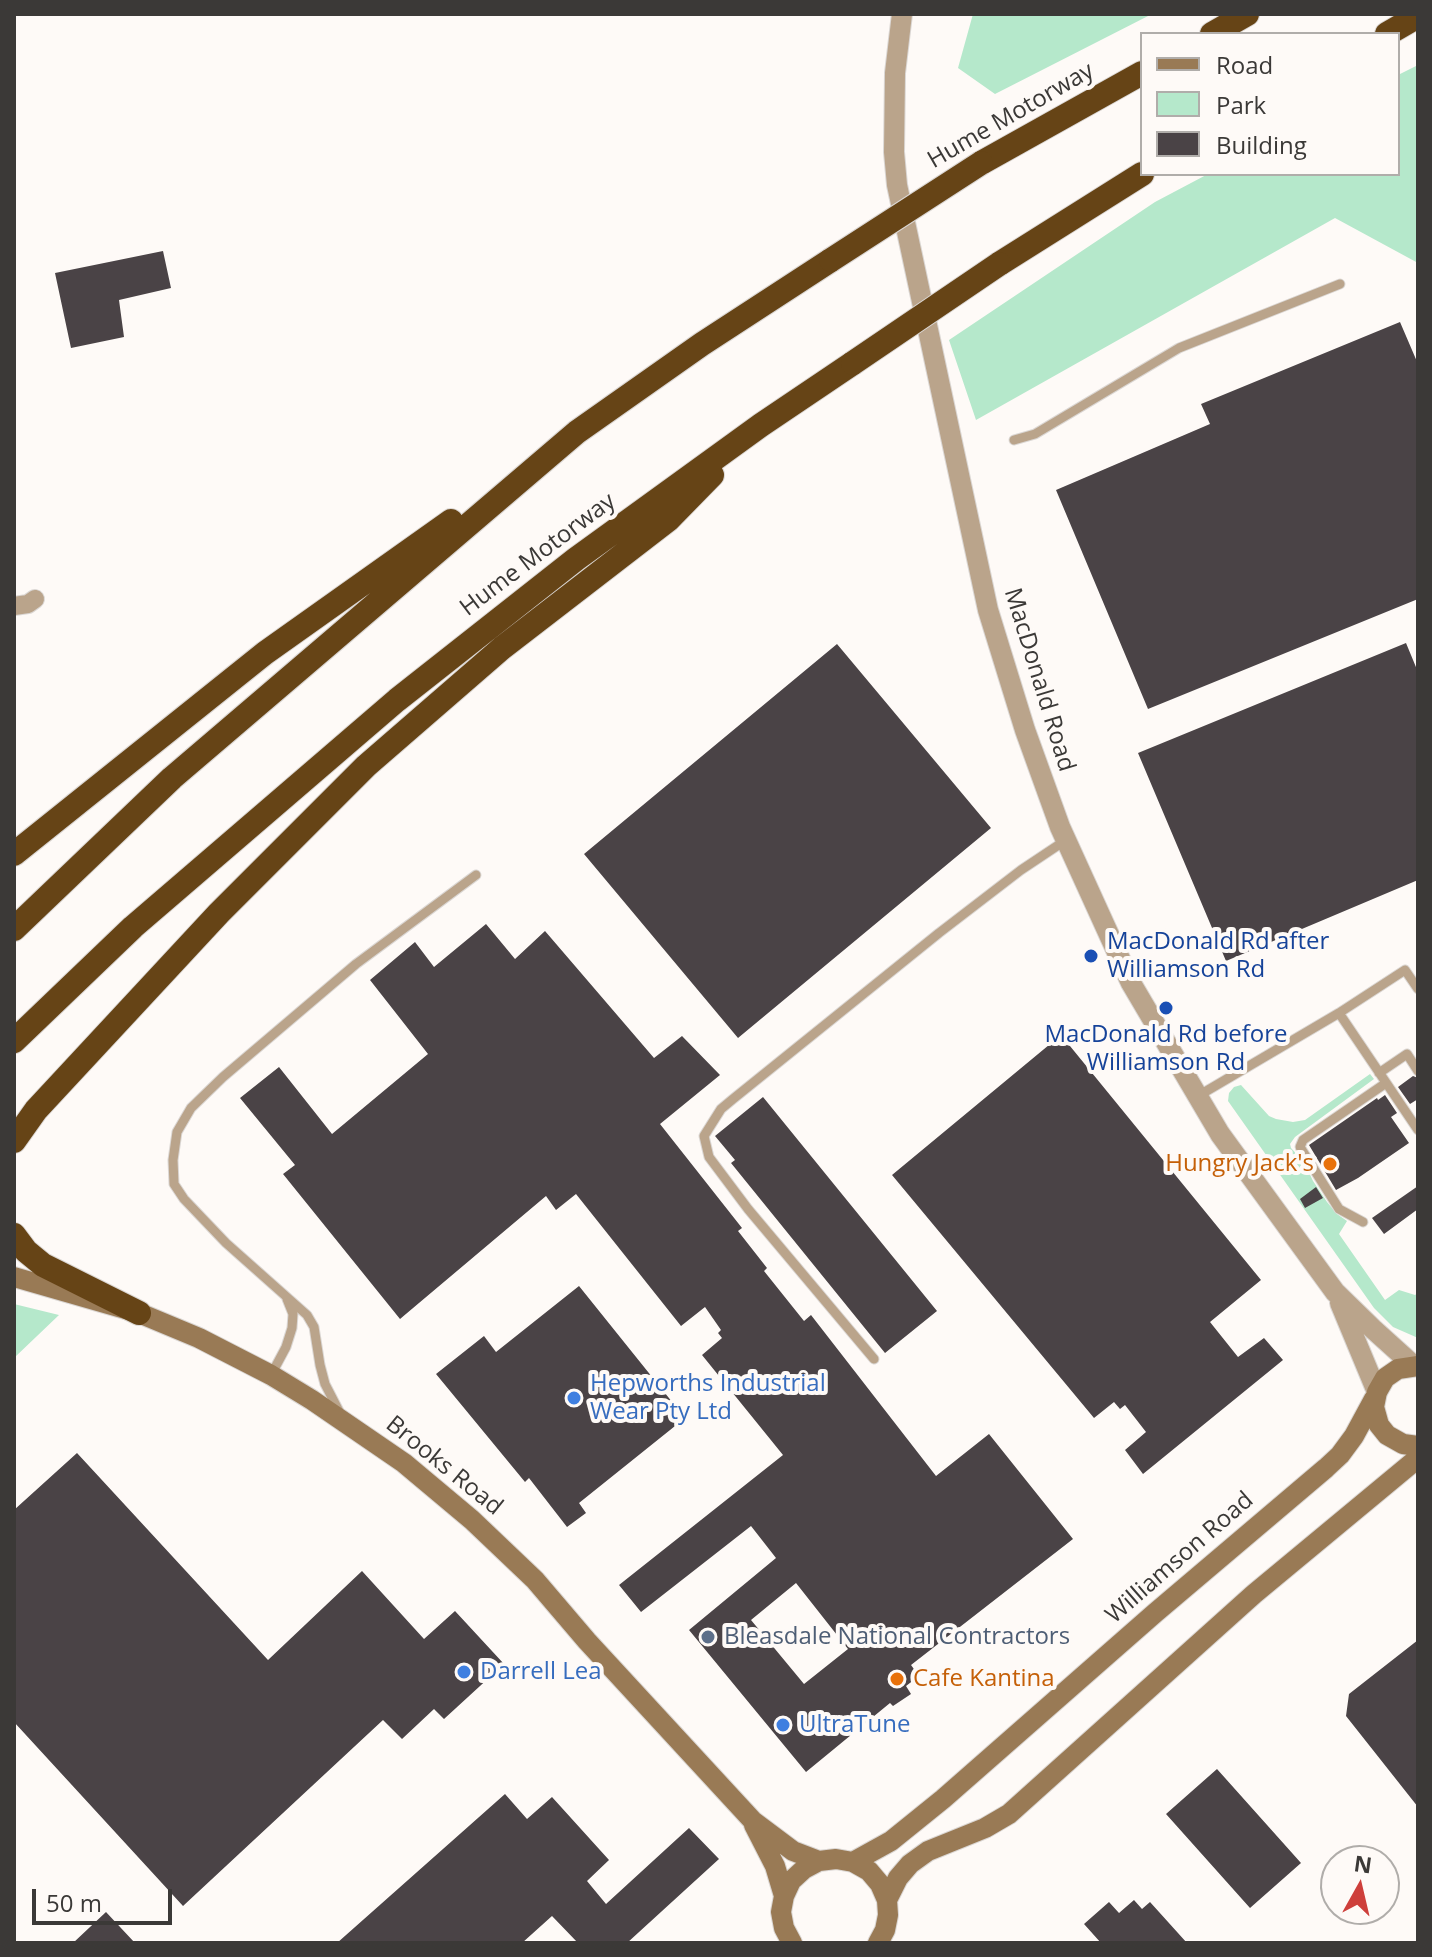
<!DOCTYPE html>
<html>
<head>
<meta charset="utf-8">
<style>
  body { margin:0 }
  #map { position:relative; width:1432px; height:1957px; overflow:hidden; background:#fefaf7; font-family:"Open Sans",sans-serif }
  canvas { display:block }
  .frame { position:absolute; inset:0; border:16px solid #3b3937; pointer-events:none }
  .legend { position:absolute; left:1140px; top:32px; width:260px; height:144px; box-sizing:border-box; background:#fefaf7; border:2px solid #b0adaa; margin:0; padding:10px 14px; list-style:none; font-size:24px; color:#3b3937 }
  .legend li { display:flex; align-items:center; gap:16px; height:40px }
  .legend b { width:40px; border:2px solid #b0adaa }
  .north { position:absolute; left:1320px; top:1845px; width:80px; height:80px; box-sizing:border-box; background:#fefaf7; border:2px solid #b0adaa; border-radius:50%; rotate:8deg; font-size:22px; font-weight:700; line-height:32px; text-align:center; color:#3b3937 }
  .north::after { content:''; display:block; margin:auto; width:28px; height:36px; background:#ce3f3b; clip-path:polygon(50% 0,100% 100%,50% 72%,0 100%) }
  .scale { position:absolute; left:32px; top:1889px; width:140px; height:36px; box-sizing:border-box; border:4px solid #3b3937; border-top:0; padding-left:10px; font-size:24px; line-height:28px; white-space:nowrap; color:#3b3937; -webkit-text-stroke:6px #fefaf7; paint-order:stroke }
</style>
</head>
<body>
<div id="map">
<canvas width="1432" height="1957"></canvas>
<div class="frame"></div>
<ul class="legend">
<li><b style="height:10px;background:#997a55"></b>Road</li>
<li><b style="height:22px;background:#b5e8cb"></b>Park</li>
<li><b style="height:22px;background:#4a4346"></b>Building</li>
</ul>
<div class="north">N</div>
<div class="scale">50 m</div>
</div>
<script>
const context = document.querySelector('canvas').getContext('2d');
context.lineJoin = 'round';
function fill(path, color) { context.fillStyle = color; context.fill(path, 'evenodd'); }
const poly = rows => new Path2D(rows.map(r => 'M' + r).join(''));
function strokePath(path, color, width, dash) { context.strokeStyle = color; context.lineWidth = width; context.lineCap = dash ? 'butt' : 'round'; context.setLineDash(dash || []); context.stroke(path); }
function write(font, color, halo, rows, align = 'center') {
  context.font = font + ' "Open Sans",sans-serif'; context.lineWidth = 8; context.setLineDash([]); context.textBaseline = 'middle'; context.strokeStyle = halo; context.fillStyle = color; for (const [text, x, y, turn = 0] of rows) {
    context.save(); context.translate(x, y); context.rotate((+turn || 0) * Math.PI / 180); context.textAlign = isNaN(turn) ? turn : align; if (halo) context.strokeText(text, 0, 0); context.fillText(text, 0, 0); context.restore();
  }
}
fill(poly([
  [973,14,1152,14,995,94,958,68],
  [1418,65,1418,263,1335,218,976,420,949,340,1155,202,1208,174,1398,174,1398,75],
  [1370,1074,1374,1079,1295,1137,1290,1144,1291,1148,1304,1162,1313,1181,1327,1202,1337,1214,1347,1221,1339,1234,1385,1300,1399,1290,1415,1295,1418,1293,1418,1338,1393,1327,1374,1308,1228,1101,1229,1093,1234,1087,1241,1085,1269,1116,1276,1119,1293,1122,1305,1120],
  [14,1304,59,1315,14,1358]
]), '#b5e8cb');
fill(poly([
  [163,251,171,288,119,300,124,337,71,348,55,273],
  [1400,322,1418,364,1418,599,1148,709,1056,490,1210,424,1201,404],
  [1406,643,1418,672,1418,880,1226,961,1138,753],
  [837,644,991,828,738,1038,584,854],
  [486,924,515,959,545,931,654,1058,682,1036,720,1075,660,1124,742,1228,738,1231,767,1268,764,1271,804,1321,811,1315,936,1476,989,1434,1073,1539,911,1665,919,1676,906,1686,911,1694,893,1706,890,1703,806,1772,689,1630,776,1558,751,1526,641,1612,619,1585,783,1455,702,1355,722,1338,718,1333,721,1330,705,1307,681,1326,576,1194,556,1210,546,1196,400,1319,283,1174,295,1165,240,1098,279,1067,332,1134,428,1054,370,980,415,942,434,967],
  [796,1583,848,1649,804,1684,751,1620],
  [1061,1035,1261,1280,1210,1322,1238,1357,1264,1338,1283,1360,1143,1474,1125,1450,1146,1432,1125,1405,1120,1409,1114,1402,1094,1418,892,1175],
  [1413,1076,1418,1078,1418,1099,1410,1104,1398,1087],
  [1385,1095,1397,1113,1391,1117,1409,1143,1358,1178,1336,1190,1309,1145,1377,1098,1378,1100],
  [763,1097,937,1311,885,1353,731,1163,735,1160,715,1136],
  [1418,1186,1418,1209,1384,1234,1372,1218],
  [1316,1187,1323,1198,1305,1208,1300,1199],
  [579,1286,685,1418,579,1503,586,1513,567,1527,529,1478,525,1482,436,1374,484,1336,496,1352],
  [77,1453,268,1660,362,1571,424,1639,455,1611,504,1664,444,1719,434,1709,402,1739,383,1720,183,1906,14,1722,14,1510],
  [1418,1640,1418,1807,1346,1716,1349,1694],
  [1217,1769,1301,1863,1250,1908,1166,1814],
  [505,1794,527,1819,552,1797,609,1860,587,1881,606,1904,689,1828,719,1859,627,1943,578,1943,552,1916,522,1943,337,1943],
  [1134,1900,1142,1909,1150,1902,1187,1943,1101,1943,1084,1924,1109,1902,1119,1913],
  [106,1912,135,1943,73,1943]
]), '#4a4346');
const service = poly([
  [1014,440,1035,434,1179,348,1340,284],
  [1339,1013,1405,970,1418,989],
  [1379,1073,1407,1054,1418,1071],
  [1198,1096,1339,1013,1418,1130],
  [1363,1222,1339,1209,1300,1147,1303,1140,1386,1083],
  [874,1359,748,1209,709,1157,704,1136,721,1109,733,1099,939,933,1021,870,1066,840],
  [271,1375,286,1347,292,1328,293,1314,287,1299],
  [340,1413,325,1384,320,1365,314,1327,307,1315,226,1243,184,1199,174,1184,173,1160,177,1132,191,1108,223,1077,356,964,476,875]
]);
const minor = poly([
  [14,606,28,604,35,599]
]);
const tertiary = poly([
  [902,14,895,73,894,152,897,185,988,610,1025,730,1060,827,1131,983,1220,1134,1335,1292,1373,1329,1414,1366],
  [1340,1303,1377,1392]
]);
const secondary = poly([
  [14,1277,139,1313,199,1338,271,1375,312,1400,404,1463,472,1520,535,1580,587,1641,753,1821,793,1851,819,1861],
  [1418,1366,1398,1369,1385,1378,1377,1392,1374,1407,1379,1425,1387,1435,1403,1444,1418,1446],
  [754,1825,775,1866,784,1896],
  [853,1862,891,1841,943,1799,1155,1613,1326,1468,1340,1455,1354,1436,1374,1399],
  [887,1900,898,1878,910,1864,928,1851,985,1828,1009,1814,1254,1594,1418,1458],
  [792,1943,784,1928,781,1912,784,1896,791,1881,804,1869,819,1861,836,1859,853,1862,869,1871,880,1884,887,1900,888,1915,885,1930,878,1943]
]);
const motorway = poly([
  [1212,34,1247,14],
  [1387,34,1418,16],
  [981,163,1142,73],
  [999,264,1142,174],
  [14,854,265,653,451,521],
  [14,929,172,778,577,432,702,344,831,260],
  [14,1041,133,927,397,700,576,559,761,425,853,363],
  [14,1141,36,1110,219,913,366,766,502,648,668,520,712,475],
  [14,1235,26,1251,43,1265,139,1313]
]);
strokePath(service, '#dbd7d4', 11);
strokePath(minor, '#dbd7d4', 20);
strokePath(tertiary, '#dbd7d4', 22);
strokePath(secondary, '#dbd7d4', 22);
strokePath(motorway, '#dbd7d4', 26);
strokePath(service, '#baa48b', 9);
strokePath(minor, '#baa48b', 18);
strokePath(tertiary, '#baa48b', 20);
strokePath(secondary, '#997a55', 20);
strokePath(motorway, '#664416', 24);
const motorwayBridge = poly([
  [831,260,981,163],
  [853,363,999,264]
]);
strokePath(motorwayBridge, '#dbd7d4', 26, []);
strokePath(motorwayBridge, '#664416', 24);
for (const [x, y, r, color] of [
  [1091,956,8,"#1a4fb4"],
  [1166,1008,8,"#1a4fb4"],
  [1330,1164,8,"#e8710a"],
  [574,1398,8,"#3f7fe0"],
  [708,1637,8,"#5c6f8a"],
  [464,1672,8,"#3f7fe0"],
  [897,1679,8,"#e8710a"],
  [783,1725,8,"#3f7fe0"]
]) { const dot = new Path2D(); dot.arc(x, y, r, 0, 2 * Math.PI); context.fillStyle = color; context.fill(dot); strokePath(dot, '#fefaf7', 3); }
write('24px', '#3b3937', '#fefaf7', [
  ["Hume Motorway",1011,116,-30],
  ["Hume Motorway",538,555,-37],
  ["MacDonald Road",1039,680,73],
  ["Brooks Road",444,1466,39],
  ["Williamson Road",1180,1558,-41]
]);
write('24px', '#164399', '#fefaf7', [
  ["MacDonald Rd after",1107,942],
  ["Williamson Rd",1107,970],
  ["MacDonald Rd before",1166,1035,"center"],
  ["Williamson Rd",1166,1063,"center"]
], 'left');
write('24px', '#c56008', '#fefaf7', [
  ["Hungry Jack's",1314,1164],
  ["Cafe Kantina",913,1679,"left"]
], 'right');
write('24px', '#366cbe', '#fefaf7', [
  ["Hepworths Industrial",590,1384],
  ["Wear Pty Ltd",590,1412],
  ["Darrell Lea",480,1672],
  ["UltraTune",799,1725]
], 'left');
write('24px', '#4e5e75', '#fefaf7', [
  ["Bleasdale National Contractors",724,1637]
], 'left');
</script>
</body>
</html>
